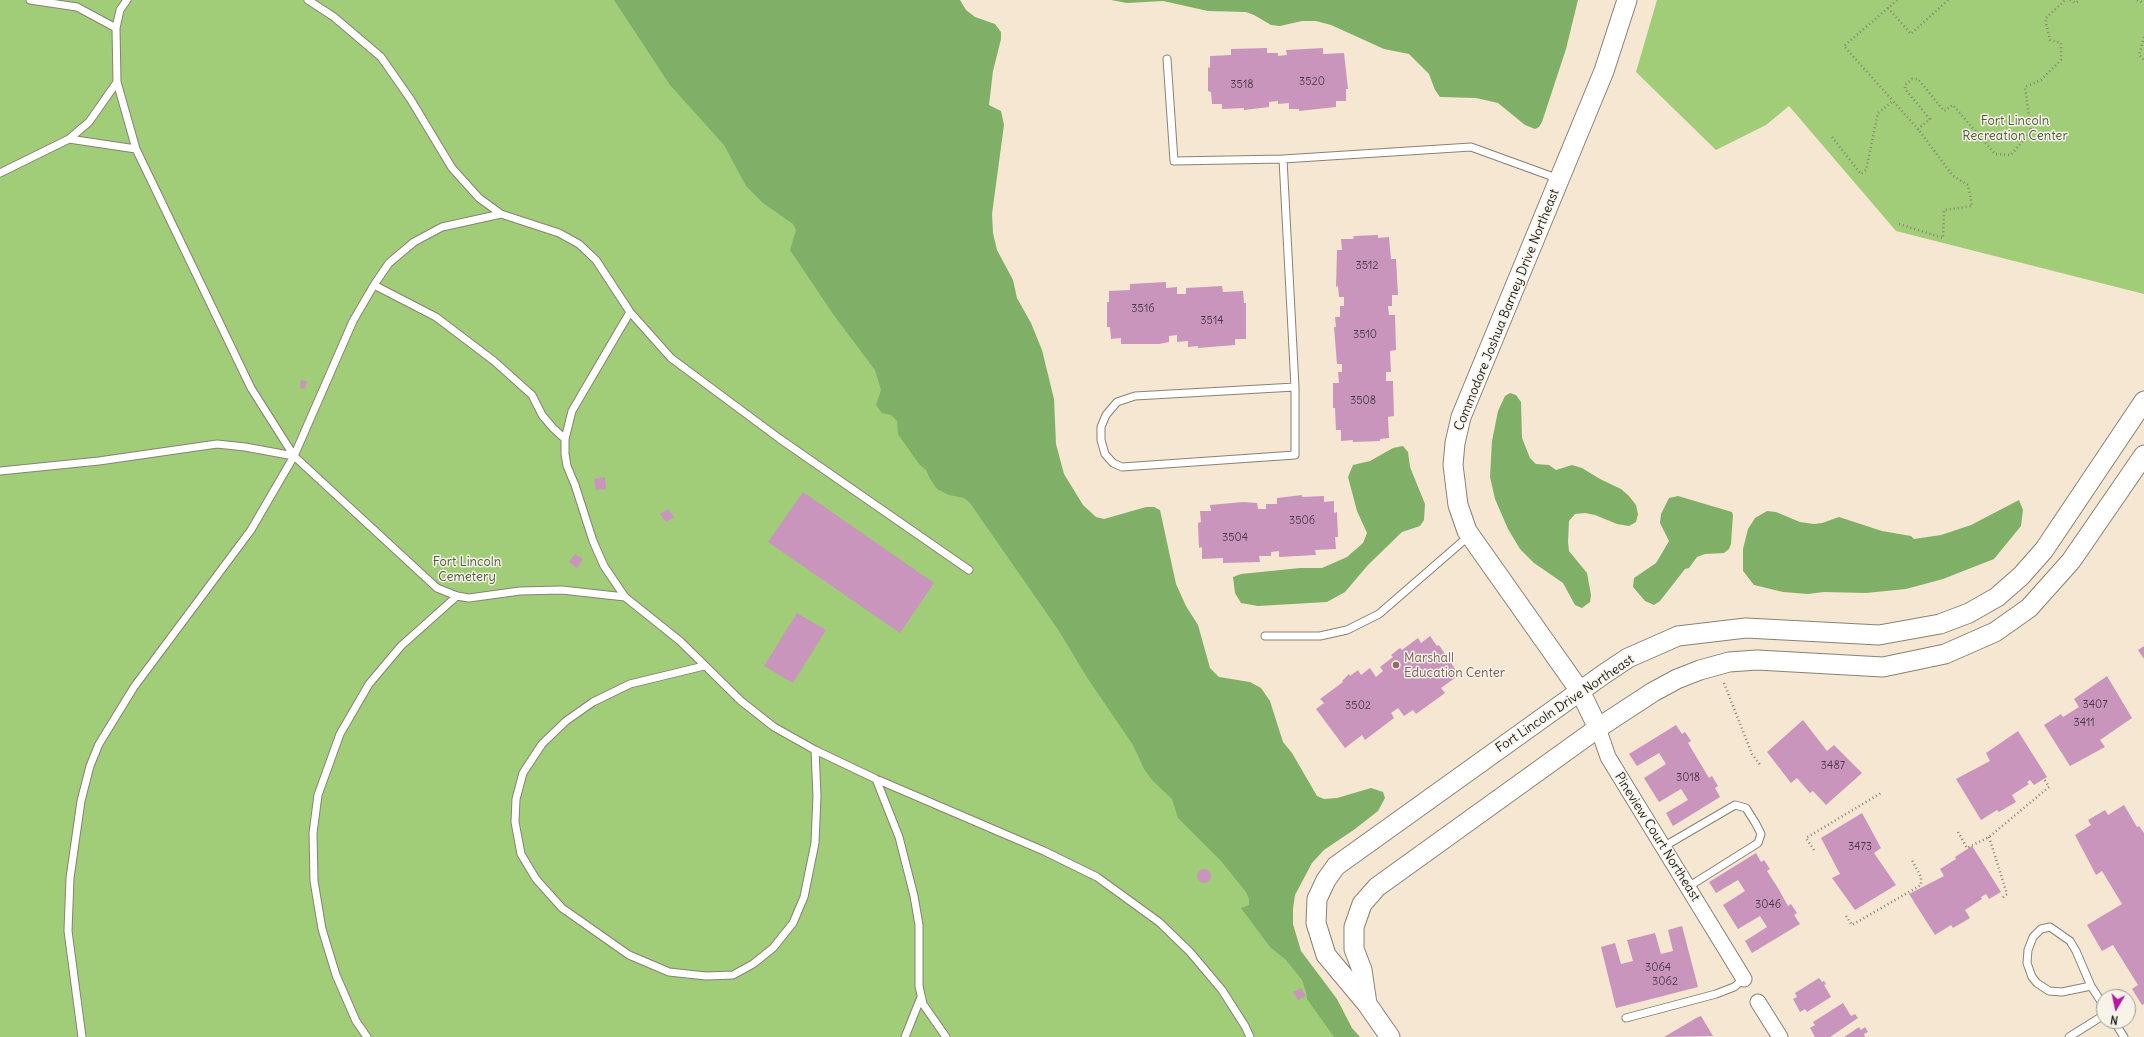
<!DOCTYPE html>
<html>
<head>
<meta charset="utf-8">
<style>
  body { margin:0 }
  #map { position:relative; width:2144px; height:1037px; overflow:hidden; background:#f5e7d1; font-family:Delius,sans-serif }
  canvas { display:block }
  .north { position:absolute; left:2096px; top:989px; width:40px; height:40px; box-sizing:border-box; background:#f7f3e8; border:1px solid #9f9d96; border-radius:50%; rotate:189deg; font-size:11px; font-weight:700; line-height:16px; text-align:center; color:#1c1c1c }
  .north::after { content:''; display:block; margin:auto; width:14px; height:18px; background:#b5179e; clip-path:polygon(50% 0,100% 100%,50% 72%,0 100%) }
</style>
</head>
<body>
<div id="map">
<canvas width="2144" height="1037"></canvas>
<div class="north">N</div>
</div>
<script>
const context = document.querySelector('canvas').getContext('2d');
context.lineJoin = 'round';
function fill(path, color) { context.fillStyle = color; context.fill(path, 'evenodd'); }
const poly = rows => new Path2D(rows.map(r => 'M' + r).join(''));
function strokePath(path, color, width, dash) { context.strokeStyle = color; context.lineWidth = width; context.lineCap = dash ? 'butt' : 'round'; context.setLineDash(dash || []); context.stroke(path); }
function write(font, color, halo, rows, align = 'center') {
  context.font = font + ' Delius,sans-serif'; context.lineWidth = 3; context.setLineDash([]); context.textBaseline = 'middle'; context.strokeStyle = halo; context.fillStyle = color; for (const [text, x, y, turn = 0] of rows) {
    context.save(); context.translate(x, y); context.rotate((+turn || 0) * Math.PI / 180); context.textAlign = isNaN(turn) ? turn : align; if (halo) context.strokeText(text, 0, 0); context.fillText(text, 0, 0); context.restore();
  }
}
fill(poly([
  [0,0,629,0,1287,895,1284,938,1348,1037,0,1037],
  [1657,0,2144,0,2144,294,1896,231,1789,106,1766,125,1716,150,1636,72]
]), '#a1cc78');
fill(poly([
  [614,0,960,0,966,10,975,17,995,24,1001,32,1001,39,993,71,989,105,1001,111,1004,125,992,214,993,233,997,250,1013,280,1017,298,1031,323,1042,350,1054,399,1056,444,1064,474,1083,505,1096,517,1104,519,1146,507,1154,507,1160,510,1176,584,1186,606,1198,625,1210,668,1219,677,1250,682,1261,688,1270,701,1283,742,1292,753,1317,796,1324,799,1337,798,1371,788,1383,792,1385,798,1378,811,1355,829,1324,850,1312,863,1295,895,1293,909,1293,924,1301,951,1337,999,1352,1028,1360,1037,1334,1037,1307,999,1306,992,1302,980,1286,960,1270,947,1241,908,1249,905,1249,899,1246,892,1221,861,1178,818,1172,799,1152,780,1144,769,1133,745,1088,679,1059,631,970,503,964,498,949,495,937,489,930,479,926,470,919,464,898,434,897,421,891,415,882,413,876,405,881,390,875,370,833,314,790,250,796,230,793,224,763,203,746,186,724,145,670,85],
  [1111,0,1578,0,1566,49,1542,122,1539,127,1535,129,1525,125,1498,103,1476,98,1440,97,1435,90,1429,74,1409,54,1384,49,1331,25,1316,21,1302,21,1280,26,1271,25,1254,15,1246,12,1208,11,1163,1,1127,3],
  [1510,393,1516,395,1521,402,1522,438,1530,458,1536,464,1549,465,1556,470,1572,465,1582,468,1600,479,1621,489,1629,496,1636,505,1638,514,1636,522,1629,526,1617,524,1595,515,1585,513,1575,514,1569,521,1568,542,1569,551,1587,573,1591,595,1590,602,1582,608,1575,605,1563,583,1534,563,1520,549,1508,529,1495,499,1490,477,1492,441,1498,411,1505,396],
  [1403,446,1408,452,1410,467,1425,504,1424,520,1420,526,1402,532,1368,565,1345,592,1327,602,1258,606,1241,603,1235,593,1233,577,1241,574,1300,568,1322,568,1347,557,1363,543,1367,533,1357,511,1348,477,1353,465,1370,461,1393,448],
  [1678,496,1732,512,1733,515,1731,544,1729,549,1724,553,1705,554,1697,557,1689,568,1685,569,1660,601,1654,605,1645,601,1633,587,1634,578,1656,563,1662,553,1669,541,1660,523,1661,514,1669,498],
  [2019,500,2023,510,2021,526,1994,559,1943,579,1906,589,1866,593,1824,592,1808,594,1783,592,1754,585,1743,571,1743,549,1748,529,1755,518,1767,511,1776,512,1800,522,1814,524,1822,523,1839,517,1882,531,1911,536,1914,539,1941,535,1971,525]
]), '#80b068');
fill(poly([
  [1267,48,1267,53,1278,53,1278,56,1287,55,1286,50,1323,48,1323,54,1344,53,1348,89,1346,89,1346,101,1336,101,1336,107,1299,111,1299,109,1289,109,1289,103,1278,104,1278,101,1269,102,1269,107,1244,110,1244,108,1222,109,1222,104,1212,104,1211,92,1208,91,1208,67,1210,68,1210,56,1231,55,1231,49],
  [1378,235,1378,238,1389,237,1391,259,1396,259,1398,295,1392,295,1392,306,1388,306,1389,315,1395,315,1396,350,1390,351,1391,372,1386,372,1386,381,1393,381,1394,416,1388,417,1389,438,1380,439,1380,441,1353,442,1353,440,1341,441,1341,430,1336,430,1335,408,1333,408,1333,383,1339,383,1338,372,1342,372,1342,364,1337,364,1334,327,1336,327,1335,317,1340,317,1340,306,1344,306,1344,297,1339,297,1338,286,1336,287,1337,250,1342,250,1341,239,1353,239,1354,236],
  [1166,282,1166,288,1177,287,1177,294,1186,294,1186,288,1222,286,1223,292,1243,291,1244,303,1246,303,1246,339,1235,339,1235,345,1198,348,1198,346,1188,347,1188,341,1177,342,1177,335,1169,336,1169,342,1159,344,1121,344,1121,338,1111,339,1110,327,1107,327,1107,302,1109,302,1109,291,1130,290,1130,284],
  [301,380,307,381,305,389,300,388],
  [605,477,606,489,596,490,594,479],
  [803,492,934,583,900,633,768,542],
  [1302,495,1302,497,1324,496,1324,502,1334,501,1334,513,1337,512,1338,537,1335,537,1336,549,1315,550,1316,555,1279,557,1279,551,1271,552,1271,556,1259,556,1260,562,1223,563,1223,558,1202,559,1202,547,1199,548,1198,523,1201,522,1200,511,1211,511,1210,505,1243,502,1257,503,1258,509,1266,509,1266,504,1277,504,1277,498],
  [668,509,674,517,666,522,660,514],
  [575,554,583,559,577,568,569,562],
  [797,613,826,630,793,683,764,666],
  [1430,636,1437,646,1439,645,1459,675,1441,688,1445,693,1416,714,1413,710,1404,716,1398,708,1391,713,1394,718,1365,740,1362,735,1345,748,1316,709,1324,703,1320,699,1343,682,1342,681,1349,674,1350,676,1358,670,1361,675,1370,668,1376,677,1383,671,1380,667,1393,657,1391,655,1400,648,1402,650,1418,638,1421,643],
  [2144,646,2144,659,2138,650],
  [2107,676,2132,718,2100,740,2105,747,2070,766,2044,725,2061,714,2063,717,2079,707,2074,699],
  [1803,720,1827,751,1834,745,1862,773,1826,805,1813,791,1810,793,1797,778,1791,783,1767,752],
  [1676,725,1682,734,1685,732,1691,741,1688,743,1709,778,1712,776,1718,786,1715,788,1720,797,1673,826,1666,813,1688,800,1681,789,1659,802,1644,778,1666,764,1659,753,1637,766,1629,754],
  [2018,731,2047,777,2034,785,2030,780,2027,782,2029,784,2012,795,2016,802,1999,812,1997,810,1981,820,1956,779,1990,761,1986,753],
  [2124,805,2137,827,2139,826,2144,833,2144,1004,2142,1005,2132,989,2138,985,2113,945,2102,951,2087,925,2122,904,2102,871,2096,875,2075,835,2091,825,2088,820,2105,810,2108,815],
  [1862,813,1881,848,1874,853,1896,885,1855,910,1832,878,1840,874,1821,838],
  [1972,846,2001,892,1989,899,1986,894,1981,897,1982,899,1965,910,1970,918,1953,928,1951,925,1935,935,1909,894,1944,876,1940,869,1956,859,1955,857],
  [1756,853,1761,862,1764,860,1770,869,1767,871,1778,888,1788,906,1791,904,1797,913,1794,915,1800,924,1752,953,1745,941,1767,927,1760,916,1738,929,1723,905,1745,891,1738,880,1716,893,1709,882],
  '1197 876a7 7 0 1 1 14 0a7 7 0 1 1-14 0Z',
  [1682,926,1698,987,1616,1008,1601,947,1615,943,1621,964,1633,961,1627,940,1655,933,1661,954,1673,951,1668,930],
  [1819,978,1822,982,1824,981,1826,984,1824,985,1831,997,1807,1012,1805,1009,1800,1012,1793,999,1797,997,1795,993],
  [1301,988,1306,996,1298,1000,1293,992],
  [1843,1003,1851,1016,1855,1014,1858,1018,1830,1037,1815,1037,1810,1028,1815,1025,1813,1022],
  [1701,1016,1713,1036,1664,1037,1698,1017],
  [1859,1027,1861,1030,1865,1027,1868,1032,1864,1034,1865,1037,1844,1037]
]), '#c995bd');
const service = poly([
  [30,0,77,7,116,28],
  [308,0,334,17,381,57,411,100,452,168,479,198,501,214],
  [1167,59,1174,161,1283,159],
  [117,82,136,149,251,388,294,456],
  [69,139,136,149],
  [0,173,69,139,89,122,117,82,116,28,120,10,127,0],
  [374,285,436,317,494,361,532,395,542,415,553,428,565,439],
  [630,312,572,411,565,439,565,454,567,466,575,485,593,541,604,566,625,597,680,641,741,701,774,727,815,750,876,779,1044,851,1097,877,1159,922,1190,952,1222,990,1245,1026,1250,1037],
  [1295,387,1135,396,1117,402,1106,415,1101,427,1101,440,1105,454,1113,463,1122,467,1295,455,1295,387,1283,159,1471,147,1559,179],
  [0,471,99,461,217,444,245,447,294,456,437,588,457,596,469,598,520,591,562,590,625,597],
  [1265,636,1320,636,1347,630,1379,614,1470,535],
  [704,666,630,684,593,702,566,721,542,744,523,773,516,799,515,822,521,854,536,879,562,908,629,955,669,972,706,976,733,975,753,964,773,948,793,923,804,897,815,843,817,796,815,750],
  [876,779,899,837,914,896,919,925,919,986,923,1004,946,1037],
  [1663,847,1735,805,1746,808,1756,824,1761,834,1758,843,1688,887],
  [2091,986,2062,992,2049,991,2037,983,2032,977,2027,963,2028,950,2033,937,2041,929,2050,927,2070,941,2076,951,2091,986,2104,1006],
  [1626,1018,1716,994,1734,987,1744,979],
  [2114,1021,2124,1037],
  [82,1037,68,931,70,878,81,801,90,766,99,744,134,687,251,530,294,456,353,321,374,285,389,263,414,242,442,227,501,214,559,233,579,244,596,260,630,312,671,358,780,439,969,570],
  [367,1037,356,1021,336,975,322,929,314,881,313,833,318,795,340,734,369,684,401,646,457,596],
  [905,1037,921,997],
  [2069,1037,2104,1015]
]);
const minor = poly([
  [1598,728,1608,757,1744,979],
  [1758,1002,1780,1037]
]);
const tertiary = poly([
  [1598,728,1580,691,1467,531,1458,505,1453,465,1455,443,1461,417,1604,71,1627,0],
  [1367,1004,1362,970,1354,949,1354,927,1362,904,1377,887,1598,728,1653,692,1677,679,1700,670,1729,662,1757,660,1883,667,1945,654,1995,632,2029,608,2071,561,2144,455],
  [1390,1037,1367,1004,1326,955,1316,923,1317,899,1326,880,1336,866,1604,674,1628,658,1678,636,1746,628,1879,635,1940,624,1969,613,1997,597,2021,576,2044,550,2144,401]
]);
strokePath(service, '#888276', 9);
strokePath(minor, '#888276', 17);
strokePath(tertiary, '#888276', 21);
strokePath(poly([
  [1897,0,1888,8,1911,34,1948,0],
  [2070,0,2076,3,2079,0],
  [2137,0,2144,3],
  [1888,8,1844,46,1893,101],
  [2144,37,2139,55,2144,60],
  [1832,137,1861,174,1866,170,1878,113,1893,101,1918,129,1930,119,1905,89,1905,85,1912,79,1918,79,1944,111,1953,105,1995,154,2011,155,2031,131,2025,87,2041,80,2061,60,2061,43,2050,40,2045,19,2065,0],
  [1899,224,1943,238,1944,210,1972,206,1968,185,1953,176,1918,129],
  [1724,683,1752,754,1761,766],
  [1958,832,1967,848,1989,837,2049,787,2044,779],
  [1989,837,2007,894,2001,899],
  [1814,850,1806,838,1881,793],
  [1846,916,1852,925,1921,885,1921,877,1912,860]
]), '#888276', 2.5, [1, 3]);
strokePath(service, '#fff', 7);
strokePath(minor, '#fff', 15);
strokePath(tertiary, '#fff', 19);
for (const [x, y, r, color] of [
  [1396,665,4,"#8d6e63"]
]) { const dot = new Path2D(); dot.arc(x, y, r, 0, 2 * Math.PI); context.fillStyle = color; context.fill(dot); strokePath(dot, '#f7f3e8', 1.5); }
write('11px', '#473a44', null, [
  ["3520",1312,82],
  ["3518",1242,85],
  ["3512",1367,266],
  ["3516",1143,309],
  ["3514",1212,321],
  ["3510",1365,335],
  ["3508",1363,401],
  ["3506",1302,521],
  ["3504",1235,538],
  ["3407",2095,705],
  ["3502",1358,706],
  ["3411",2084,723],
  ["3487",1833,766],
  ["3018",1688,778],
  ["3473",1860,847],
  ["3046",1768,905],
  ["3064",1658,968],
  ["3062",1665,982]
]);
write('13px', '#4b5a3c', '#f7f3e8', [
  ["Fort Lincoln",2015,121],
  ["Recreation Center",2015,136],
  ["Fort Lincoln",467,562],
  ["Cemetery",467,577]
]);
write('13px', '#1c1c1c', '#f7f3e8', [
  ["Commodore Joshua Barney Drive Northeast",1507,310,-68],
  ["Fort Lincoln Drive Northeast",1565,704,-34],
  ["Pineview Court Northeast",1657,837,58]
]);
write('13px', '#785e54', '#f7f3e8', [
  ["Marshall",1404,658],
  ["Education Center",1404,673]
], 'left');
</script>
</body>
</html>
